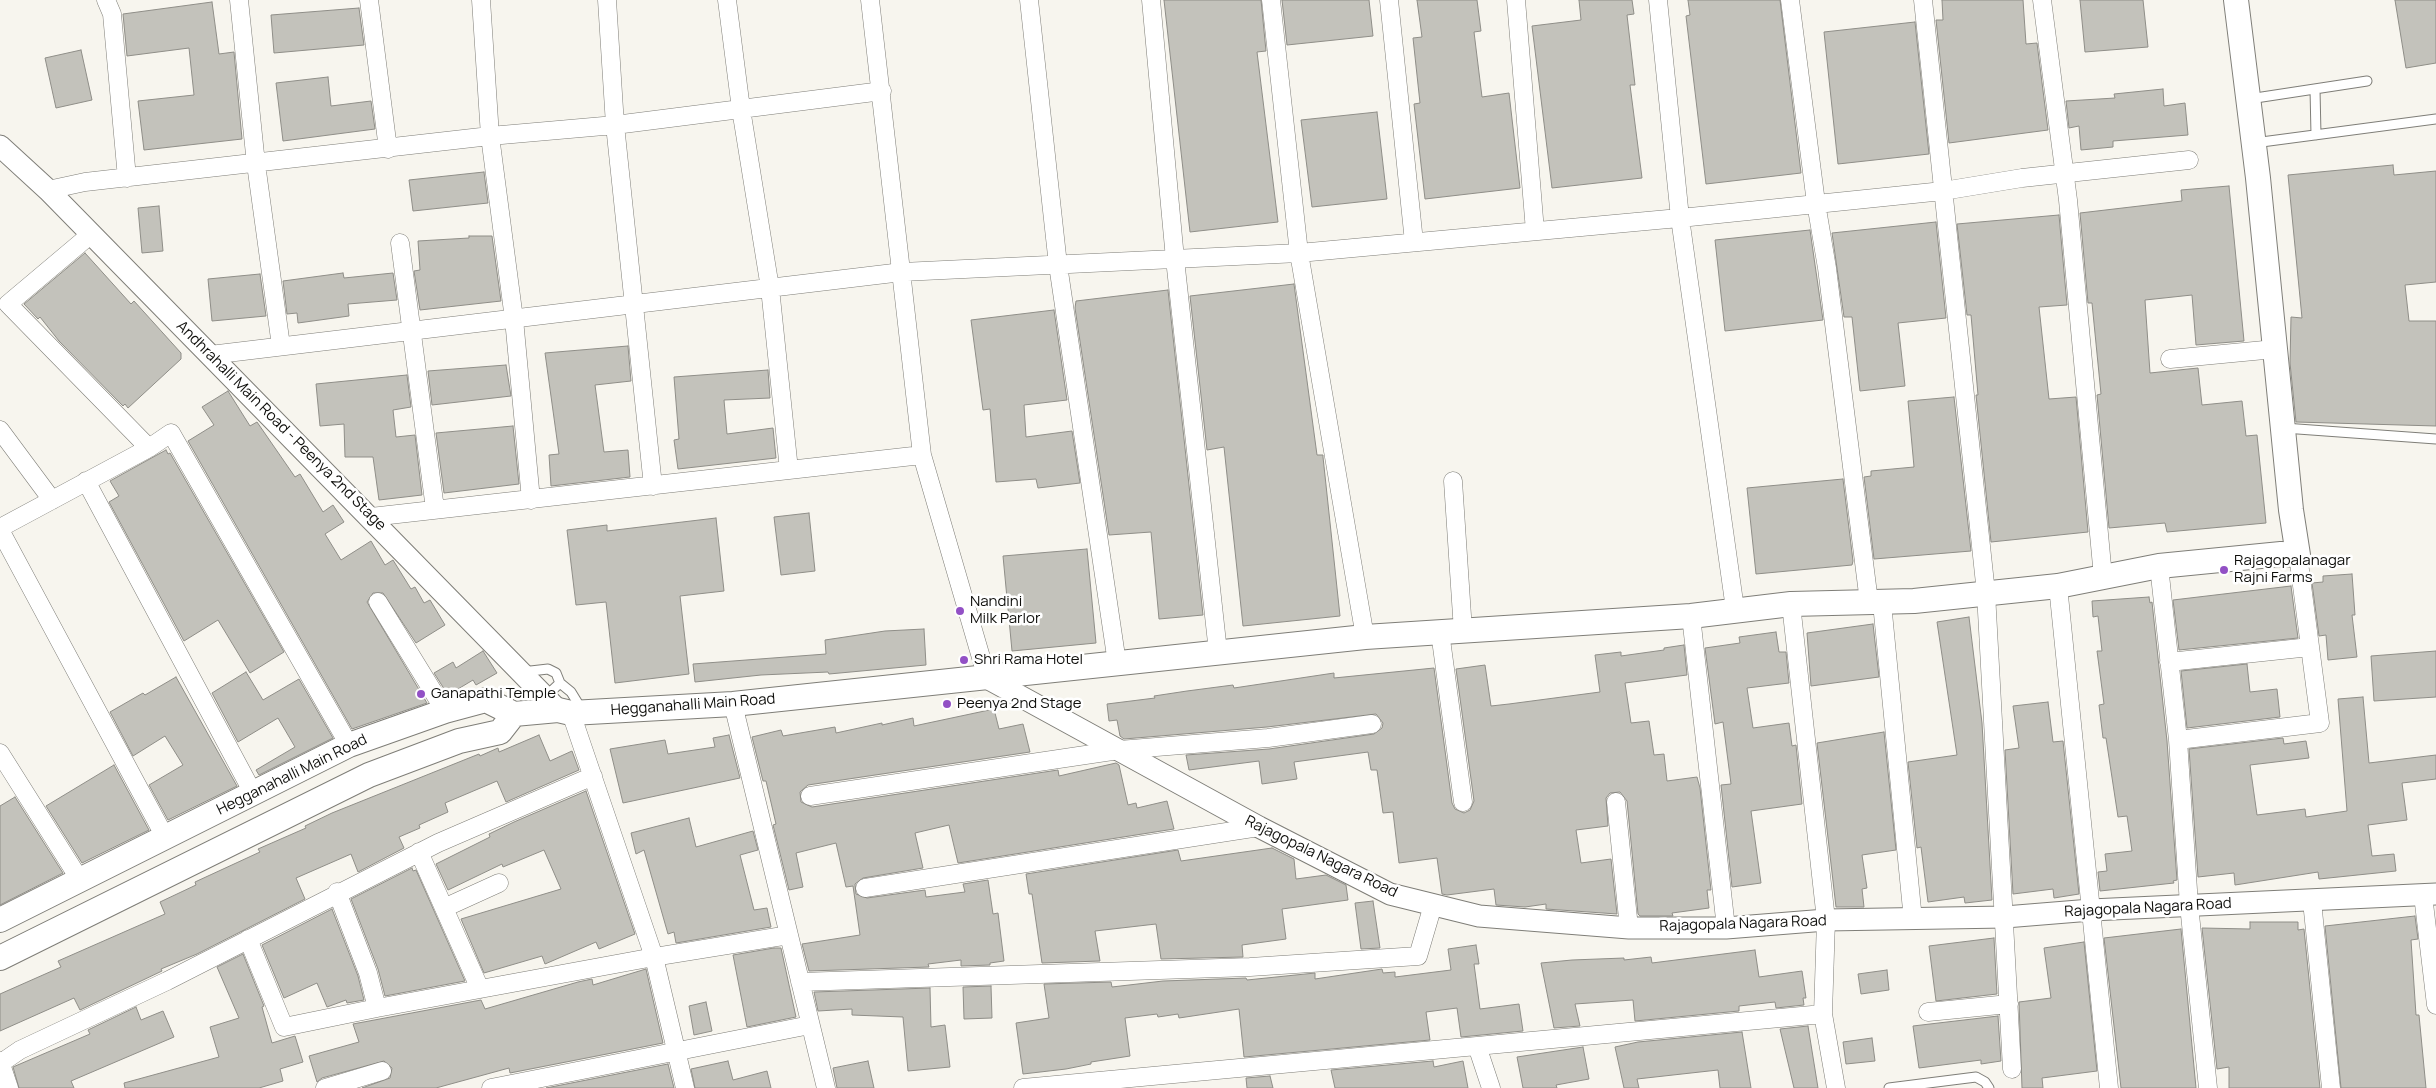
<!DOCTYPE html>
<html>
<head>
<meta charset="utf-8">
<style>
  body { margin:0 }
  canvas { display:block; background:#f7f5ee }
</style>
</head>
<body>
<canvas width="2436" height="1088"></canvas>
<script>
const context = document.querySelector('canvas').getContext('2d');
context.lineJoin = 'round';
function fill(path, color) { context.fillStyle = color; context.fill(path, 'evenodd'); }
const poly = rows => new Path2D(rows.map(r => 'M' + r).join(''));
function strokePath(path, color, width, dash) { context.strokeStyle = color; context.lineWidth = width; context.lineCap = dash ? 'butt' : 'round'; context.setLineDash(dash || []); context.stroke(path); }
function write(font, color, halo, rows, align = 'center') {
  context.font = font + ' Manrope,sans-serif'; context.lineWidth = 5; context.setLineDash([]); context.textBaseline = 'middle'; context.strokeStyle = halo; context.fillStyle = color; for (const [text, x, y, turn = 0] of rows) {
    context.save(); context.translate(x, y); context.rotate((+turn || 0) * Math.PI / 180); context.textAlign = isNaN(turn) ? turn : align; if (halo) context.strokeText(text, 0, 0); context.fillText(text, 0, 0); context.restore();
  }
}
const building = poly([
  [1164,0,1261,0,1266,51,1257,52,1278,222,1190,232,1164,0],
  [1282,0,1369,0,1373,36,1287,45,1282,0],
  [1417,0,1477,0,1481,31,1474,32,1482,97,1509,93,1520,188,1425,199,1414,104,1420,103,1413,38,1422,37,1417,0],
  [1579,0,1632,0,1634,14,1627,15,1635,85,1630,85,1642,178,1552,188,1532,26,1581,20,1579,0],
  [1688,0,1780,0,1801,173,1706,184,1686,16,1690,15,1688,0],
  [1942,0,2023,0,2026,44,2037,43,2048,130,1949,143,1936,20,1943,20,1942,0],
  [2080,0,2143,0,2148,47,2085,52,2080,0],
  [2395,0,2436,0,2436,63,2406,68,2395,0],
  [212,2,219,54,234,52,242,139,144,150,138,101,194,95,189,48,127,56,123,14,212,2],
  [359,8,364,45,274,53,271,15,359,8],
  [1915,22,1929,154,1838,164,1824,32,1915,22],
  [81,50,92,100,56,108,45,58,81,50],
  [328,77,331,106,371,101,375,129,283,141,276,83,328,77],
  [2163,89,2164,106,2185,103,2188,135,2113,141,2113,147,2081,150,2079,126,2069,128,2066,101,2115,98,2114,94,2163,89],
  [1377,112,1387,199,1312,207,1301,120,1377,112],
  [2393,165,2394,175,2436,171,2436,282,2405,285,2409,321,2436,321,2436,426,2296,422,2290,363,2291,317,2302,318,2288,175,2393,165],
  [484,172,488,203,413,211,409,180,484,172],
  [2229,186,2244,341,2196,345,2192,295,2145,300,2150,373,2198,368,2202,405,2242,401,2246,436,2257,435,2266,523,2167,532,2165,523,2109,528,2097,395,2101,394,2092,303,2088,303,2080,213,2182,201,2181,190,2229,186],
  [159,206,163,251,142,253,138,208,159,206],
  [2059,215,2067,305,2039,307,2049,399,2076,397,2088,532,1991,542,1976,395,1978,395,1971,315,1967,315,1957,224,2059,215],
  [1936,222,1946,318,1898,323,1905,386,1860,391,1852,317,1844,317,1832,233,1936,222],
  [1810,230,1823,320,1725,331,1715,240,1810,230],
  [469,236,492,236,501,301,420,310,414,271,420,270,418,241,469,238,469,236],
  [85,253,131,304,134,301,181,353,181,359,128,408,125,404,123,406,59,341,40,317,38,319,24,304,85,253],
  [343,273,344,278,393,273,397,300,348,304,349,316,298,323,297,313,287,314,283,281,343,273],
  [260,274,266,316,212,321,208,279,260,274],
  [1294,284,1317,455,1323,455,1323,457,1340,616,1243,626,1224,447,1207,450,1190,296,1294,284],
  [1168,290,1203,615,1159,619,1151,532,1109,535,1075,308,1076,301,1168,290],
  [1054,310,1067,400,1024,405,1026,437,1072,431,1080,483,1038,488,1036,479,996,482,990,409,983,410,971,320,1054,310],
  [628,346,631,381,595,385,604,452,628,450,630,477,551,486,549,455,559,454,545,353,628,346],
  [506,365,511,396,432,405,428,371,506,365],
  [768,370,770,398,724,400,727,434,773,428,776,458,678,469,674,440,679,439,674,377,768,370],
  [407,375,411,407,393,410,396,437,415,435,422,495,379,500,373,457,345,457,344,424,320,426,316,384,407,375],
  [228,391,250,426,257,422,295,477,300,474,323,512,333,505,344,522,325,534,341,560,371,541,385,565,393,560,411,589,415,587,424,603,430,600,445,625,416,643,383,593,373,593,367,602,427,703,352,729,188,441,214,425,202,407,228,391],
  [1954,397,1971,551,1874,559,1864,477,1871,476,1871,471,1914,467,1908,401,1954,397],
  [513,426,519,484,444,493,436,433,513,426],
  [166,450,168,454,170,453,284,652,250,673,218,620,184,641,109,502,119,496,110,481,166,450],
  [1843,479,1853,561,1852,565,1756,574,1747,488,1843,479],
  [809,513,815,571,781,575,774,517,809,513],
  [716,518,724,591,680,596,689,674,615,683,606,602,576,605,567,530,607,525,607,531,716,518],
  [1087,549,1096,643,1012,651,1003,556,1087,549],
  [2352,574,2355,615,2352,615,2357,657,2328,660,2326,635,2319,636,2312,583,2323,582,2323,576,2352,574],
  [2291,586,2298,638,2179,650,2173,600,2291,586],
  [2149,597,2150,603,2152,602,2167,741,2177,880,2173,881,2174,883,2100,891,2098,872,2107,871,2105,854,2132,851,2127,816,2118,817,2106,738,2103,738,2099,705,2104,704,2097,651,2102,651,2098,616,2093,617,2092,601,2149,597],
  [1969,617,1982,723,1992,900,1965,903,1964,897,1928,902,1921,847,1917,848,1908,762,1957,755,1937,622,1969,617],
  [1873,624,1879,677,1811,686,1807,633,1873,624],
  [924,629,926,665,829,674,828,672,761,675,695,682,693,664,826,654,825,640,885,631,924,629],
  [1776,632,1779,652,1786,652,1789,683,1747,688,1753,728,1789,723,1792,746,1796,745,1802,804,1751,811,1761,883,1732,887,1721,785,1731,784,1723,722,1715,724,1705,648,1740,643,1739,637,1776,632],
  [1684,645,1687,675,1625,683,1631,723,1649,721,1654,755,1664,754,1667,781,1697,777,1700,788,1711,890,1707,890,1709,908,1672,913,1673,916,1640,916,1638,914,1627,801,1620,792,1610,793,1606,798,1608,826,1576,830,1581,863,1611,859,1617,914,1546,909,1546,904,1525,907,1496,905,1494,889,1447,895,1442,894,1437,858,1399,863,1393,812,1383,813,1377,770,1371,770,1368,752,1294,762,1297,779,1262,784,1259,761,1189,770,1186,755,1269,749,1374,734,1382,728,1383,723,1376,714,1267,727,1124,739,1120,736,1117,720,1109,721,1107,704,1155,698,1154,696,1187,691,1233,685,1234,688,1334,673,1334,678,1434,668,1452,803,1455,809,1464,813,1470,810,1474,801,1456,669,1485,665,1491,706,1509,704,1600,692,1595,655,1621,652,1621,656,1664,650,1664,648,1684,645],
  [483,651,497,673,476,685,473,680,448,695,434,673,453,662,456,668,483,651],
  [2436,651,2436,697,2374,701,2371,656,2436,651],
  [2247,664,2250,692,2277,689,2280,717,2187,728,2181,671,2247,664],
  [246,672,263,700,299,679,333,738,259,775,256,770,295,747,278,718,238,742,212,693,246,672],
  [176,677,237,786,168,820,149,785,183,765,165,736,133,756,110,712,143,693,145,695,176,677],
  [2363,697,2369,763,2436,755,2436,779,2402,783,2407,820,2368,825,2372,856,2394,854,2396,871,2319,879,2318,872,2235,885,2234,873,2198,877,2189,749,2283,738,2284,744,2306,741,2309,758,2250,765,2257,815,2305,809,2306,817,2347,811,2338,699,2363,697],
  [2048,702,2053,742,2063,741,2079,894,2054,898,2053,889,2013,894,2005,750,2019,748,2013,706,2048,702],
  [994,709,999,729,1023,724,1030,752,808,785,800,792,801,802,812,807,1058,770,1059,776,1116,763,1119,765,1128,805,1136,803,1137,808,1167,801,1174,829,958,863,949,825,915,833,923,868,863,878,855,884,856,894,867,898,925,890,926,897,965,892,963,884,988,880,993,914,998,913,1004,961,990,963,990,965,961,966,961,960,928,964,929,967,809,971,802,944,860,935,853,886,846,887,836,843,796,853,803,887,789,890,773,825,776,824,766,781,763,781,752,737,781,730,783,736,835,727,836,733,882,723,882,725,913,718,914,726,994,709],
  [1884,732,1896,850,1862,855,1867,888,1862,889,1864,907,1836,907,1817,743,1884,732],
  [539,735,550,761,572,751,579,770,506,802,497,781,445,803,448,812,419,825,420,828,399,837,404,848,358,872,351,854,296,878,305,899,197,954,161,969,162,971,80,1010,74,998,0,1031,0,994,61,967,58,961,165,914,160,902,196,885,195,882,260,852,258,849,306,828,305,826,332,813,479,754,480,756,498,748,499,752,539,735],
  [729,735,740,778,623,803,610,749,665,740,668,754,715,747,713,738,729,735],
  [114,765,149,830,82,863,46,806,114,765],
  [586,791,635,934,599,949,596,942,545,964,542,956,484,973,461,919,561,889,544,850,503,867,502,864,448,890,436,864,490,837,489,834,514,822,586,791],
  [15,797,63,873,0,905,0,806,15,797],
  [689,818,696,847,753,831,758,850,740,855,754,910,767,908,771,927,676,943,674,932,668,934,644,850,636,854,631,833,689,818],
  [1272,848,1294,859,1296,879,1326,875,1346,885,1348,900,1282,909,1286,939,1242,945,1243,957,1161,959,1156,924,1095,931,1100,961,1042,963,1032,894,1029,894,1026,874,1178,850,1181,861,1272,848],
  [412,868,413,871,416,870,465,981,385,996,378,969,351,899,412,868],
  [1373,901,1380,948,1361,949,1355,903,1373,901],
  [332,909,358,976,364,1000,347,1003,346,1000,327,1007,317,983,284,998,262,945,332,909],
  [2415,916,2418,939,2411,940,2416,1015,2419,1015,2426,1088,2341,1088,2325,926,2415,916],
  [2250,922,2298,922,2298,930,2304,929,2320,1088,2229,1088,2229,1067,2217,1069,2202,928,2250,929,2250,922],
  [2181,929,2196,1088,2121,1088,2104,938,2181,929],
  [1994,938,1997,994,1936,1001,1929,946,1994,938],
  [2084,942,2097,1071,2042,1078,2043,1088,2022,1088,2019,1002,2051,998,2044,948,2084,942],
  [1476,945,1479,964,1474,964,1480,1009,1519,1004,1523,1031,1461,1037,1457,1008,1426,1012,1430,1040,1244,1057,1239,1009,1179,1018,1178,1014,1158,1017,1157,1014,1125,1018,1130,1056,1091,1062,1091,1064,1066,1069,1023,1074,1016,1023,1049,1018,1044,984,1111,982,1112,987,1163,981,1246,978,1247,980,1315,973,1315,979,1382,969,1383,973,1395,972,1395,977,1451,970,1448,949,1476,945],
  [774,948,781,948,796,1017,747,1027,733,955,774,948],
  [1755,950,1759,977,1802,971,1806,998,1803,998,1804,1005,1776,1008,1775,1002,1739,1006,1739,1011,1635,1021,1633,1000,1575,1004,1580,1026,1554,1028,1541,963,1572,960,1624,958,1624,960,1651,957,1652,963,1755,950],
  [243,954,264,1006,262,1007,272,1043,295,1036,303,1062,280,1069,283,1081,259,1088,125,1088,124,1083,219,1057,210,1027,239,1018,217,967,243,954],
  [646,969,663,1043,510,1073,509,1068,436,1088,362,1088,390,1078,392,1068,384,1061,322,1078,317,1082,309,1056,359,1042,353,1024,481,1000,485,1009,578,982,592,979,593,985,646,969],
  [1887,970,1889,990,1861,994,1858,974,1887,970],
  [991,986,992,1018,964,1019,963,987,991,986],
  [930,988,931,1027,945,1025,950,1067,908,1071,903,1017,852,1015,852,1009,818,1011,814,992,930,988],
  [706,1002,712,1031,694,1035,689,1006,706,1002],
  [136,1007,141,1020,163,1011,174,1037,71,1081,74,1088,19,1088,13,1067,90,1034,88,1030,136,1007],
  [1998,1016,2001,1061,1981,1064,1981,1060,1919,1068,1913,1026,1998,1016],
  [1808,1026,1818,1088,1794,1088,1780,1029,1808,1026],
  [1742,1032,1751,1088,1720,1088,1718,1070,1637,1079,1639,1088,1624,1088,1615,1047,1638,1042,1742,1032],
  [1872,1038,1875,1061,1846,1064,1843,1042,1872,1038],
  [1583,1047,1589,1079,1556,1085,1557,1088,1523,1088,1517,1057,1583,1047],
  [728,1061,733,1080,767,1071,771,1088,695,1088,691,1069,728,1061],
  [868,1061,874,1088,837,1088,833,1068,868,1061],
  [1433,1061,1434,1067,1463,1061,1468,1088,1335,1088,1331,1070,1433,1061],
  [668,1064,674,1088,546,1088,668,1064],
  [1270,1076,1273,1088,1247,1088,1246,1078,1270,1076]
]);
fill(building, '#c3c2bb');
strokePath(building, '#8f8e88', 1);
const service = poly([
  [2315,89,2316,135],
  [2249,99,2367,81],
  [2254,143,2436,119],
  [2284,428,2436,439],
  [522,672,548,669,556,673,560,683,545,697],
  [560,683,571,692,582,710],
  [1889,1088,1976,1077,1985,1082,1989,1088]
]);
const minor = poly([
  [106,0,112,14,127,178],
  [239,0,256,164,281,346],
  [369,0,388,149],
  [481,0,490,136,514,319,531,500],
  [607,0,615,125,653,486],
  [727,0,741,109,770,288,789,470],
  [870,0,922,455,987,678],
  [1029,0,1058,265,1117,663],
  [1151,0,1175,259,1218,652],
  [1271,0,1299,253,1365,637],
  [1389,0,1414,242],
  [1516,0,1535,231],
  [1658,0,1680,218,1735,609],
  [1790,0,1816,203,1827,268,1869,602],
  [1923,0,1986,593,2012,1069],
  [2042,0,2068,200,2103,577],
  [48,190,85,182,490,136,615,125,882,91],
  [90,235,8,304,149,448],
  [400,243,435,509],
  [210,355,902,272,1299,253,1690,217,1943,191,2022,178,2189,160],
  [2170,359,2275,349],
  [0,430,52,500],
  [86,481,253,793],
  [1453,481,1463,631],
  [371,517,922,455],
  [0,528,149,448,171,433,349,745],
  [0,530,165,837],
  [2159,566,2178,740,2189,905,2208,1088],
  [2058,586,2109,1088],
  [378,602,445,711],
  [1882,603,1913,920],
  [1791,604,1826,920,1823,1014,1836,1088],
  [1691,616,1726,928],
  [1440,632,1463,802],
  [2169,662,2310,647],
  [733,704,826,1088],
  [571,713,654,957,685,1088],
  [2178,740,2320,723,2298,555],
  [0,753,80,880],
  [810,796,1119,750,1268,738,1372,724],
  [1616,802,1629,928],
  [419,852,480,989],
  [865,888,1259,827],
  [337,892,368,973,377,1008,654,957,789,935],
  [2423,895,2436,1005],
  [2312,901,2331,1088],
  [444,908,499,883],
  [248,939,284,1027,377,1008],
  [800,982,1250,967,1418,956,1433,905],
  [1928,1012,2009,1004],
  [1477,1046,1491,1088],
  [0,1061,9,1088],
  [1,1063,20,1050,167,981,438,843,593,776],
  [325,1088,382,1071],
  [491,1088,810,1025],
  [1023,1088,1823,1014]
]);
const tertiary = poly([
  [0,146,48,190,558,710],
  [987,678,1259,827,1390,894,1479,916,1629,928,1726,928,1826,920,2005,917,2091,910,2436,894]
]);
const secondary = poly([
  [0,920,349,745,445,711,486,700,514,714,558,710,571,713,733,704,1365,637,1691,616,1791,604,1914,601,2058,586,2159,566,2281,554,2298,555,2291,510,2258,178,2236,0],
  [0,958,369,775,459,741,500,732,514,714]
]);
strokePath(service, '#7f7e78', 11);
strokePath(minor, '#7f7e78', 19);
strokePath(tertiary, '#7f7e78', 23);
strokePath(secondary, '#7f7e78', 26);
strokePath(service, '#fff', 9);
strokePath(minor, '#fff', 18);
strokePath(tertiary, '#fff', 21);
strokePath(secondary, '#fff', 24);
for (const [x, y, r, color] of [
  [2224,570,5,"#9250c5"],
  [960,611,5,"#9250c5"],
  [964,660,5,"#9250c5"],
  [421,694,5,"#9250c5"],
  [947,704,5,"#9250c5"]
]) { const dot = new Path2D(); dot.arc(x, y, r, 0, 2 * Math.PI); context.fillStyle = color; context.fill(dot); strokePath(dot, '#fff', 2); }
write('15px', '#0f0f0c', '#fff', [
  ["Andhrahalli Main Road - Peenya 2nd Stage",281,426,45],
  ["Hegganahalli Main Road",693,705,-4],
  ["Hegganahalli Main Road",292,775,-26],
  ["Rajagopala Nagara Road",1321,857,26],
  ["Rajagopala Nagara Road",2148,908,-3],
  ["Rajagopala Nagara Road",1743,924,-2]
]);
write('15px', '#0f0f0c', '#fff', [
  ["Rajagopalanagar",2234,561],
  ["Rajni Farms",2234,578],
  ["Nandini",970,602],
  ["Milk Parlor",970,619],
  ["Shri Rama Hotel",974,660],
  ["Ganapathi Temple",431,694],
  ["Peenya 2nd Stage",957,704]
], 'left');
</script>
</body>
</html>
